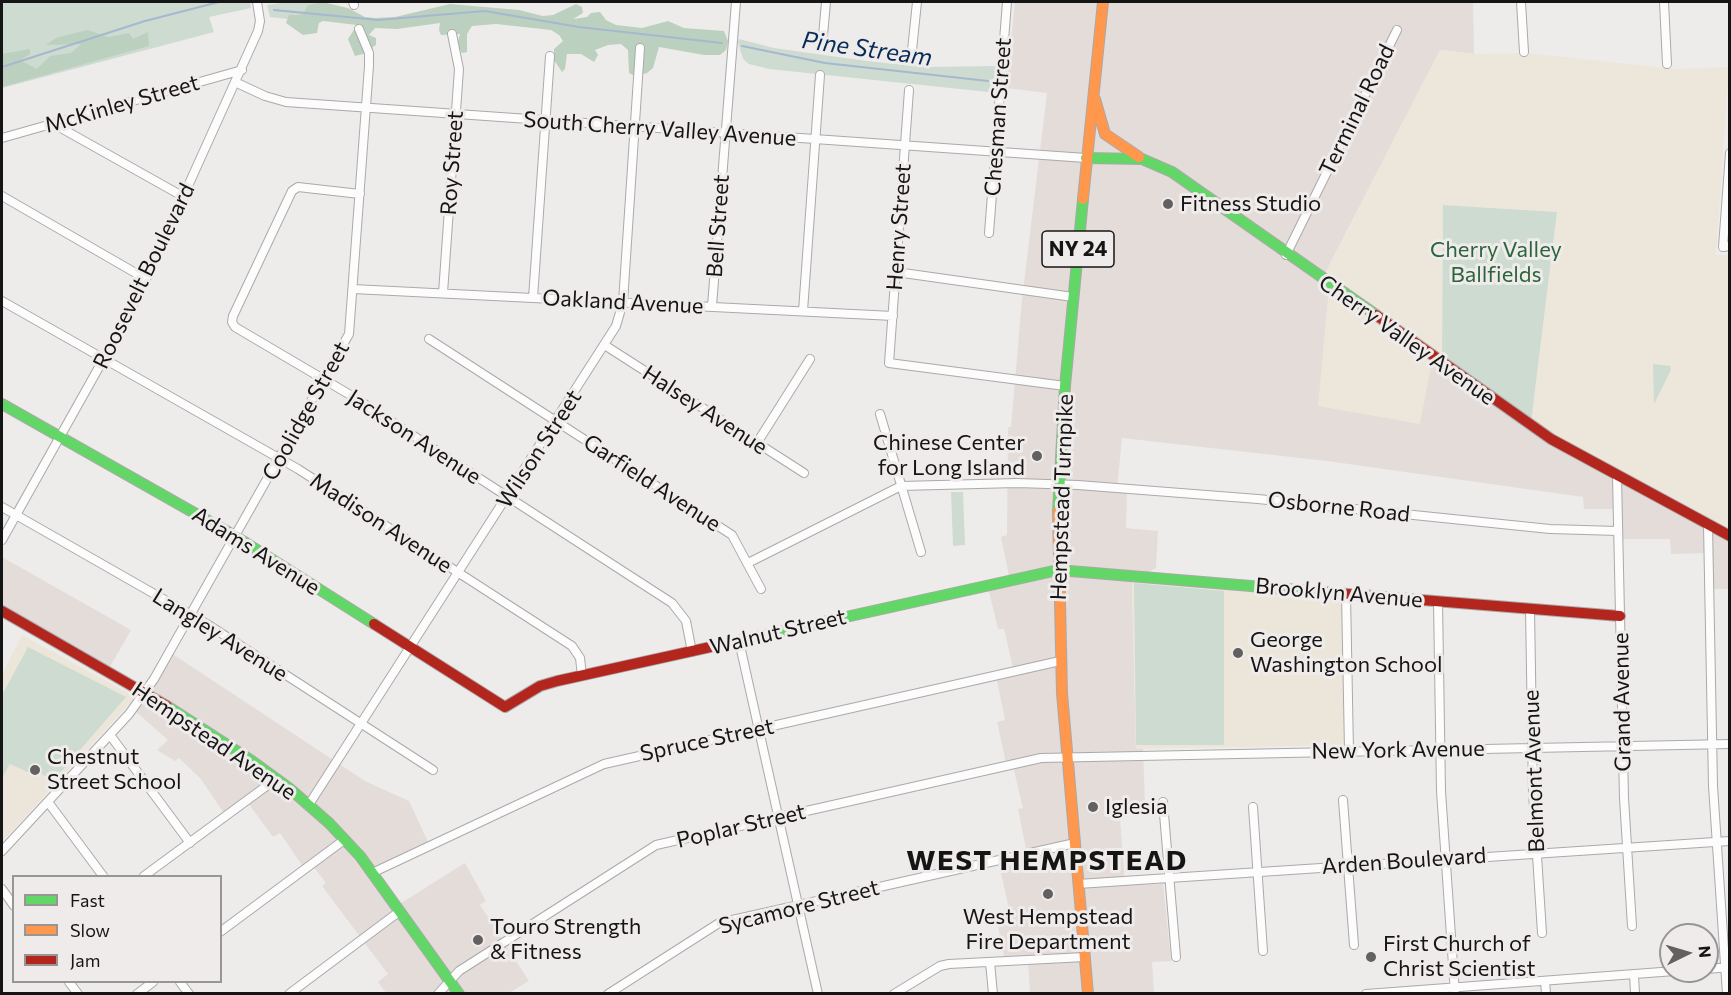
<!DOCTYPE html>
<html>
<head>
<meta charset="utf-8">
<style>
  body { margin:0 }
  #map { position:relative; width:1731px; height:995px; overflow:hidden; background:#eeeceb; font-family:Commissioner,sans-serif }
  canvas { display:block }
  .frame { position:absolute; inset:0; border:3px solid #161515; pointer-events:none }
  .legend { position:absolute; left:12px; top:875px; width:210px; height:108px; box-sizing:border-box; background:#efebea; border:2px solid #989595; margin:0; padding:8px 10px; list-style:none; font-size:18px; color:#161515 }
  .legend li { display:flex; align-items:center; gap:12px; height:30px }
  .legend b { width:30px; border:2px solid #989595 }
  .north { position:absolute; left:1659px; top:923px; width:60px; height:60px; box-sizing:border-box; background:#efebea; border:2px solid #989595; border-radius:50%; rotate:85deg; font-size:16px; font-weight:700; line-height:24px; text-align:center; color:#161515 }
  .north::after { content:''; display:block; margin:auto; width:21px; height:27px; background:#626060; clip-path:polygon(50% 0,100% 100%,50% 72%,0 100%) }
</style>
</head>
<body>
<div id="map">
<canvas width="1731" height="995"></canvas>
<div class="frame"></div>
<ul class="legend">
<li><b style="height:8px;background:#63d668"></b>Fast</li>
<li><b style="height:8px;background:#ff974d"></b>Slow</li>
<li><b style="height:8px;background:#b3261e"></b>Jam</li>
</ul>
<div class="north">N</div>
</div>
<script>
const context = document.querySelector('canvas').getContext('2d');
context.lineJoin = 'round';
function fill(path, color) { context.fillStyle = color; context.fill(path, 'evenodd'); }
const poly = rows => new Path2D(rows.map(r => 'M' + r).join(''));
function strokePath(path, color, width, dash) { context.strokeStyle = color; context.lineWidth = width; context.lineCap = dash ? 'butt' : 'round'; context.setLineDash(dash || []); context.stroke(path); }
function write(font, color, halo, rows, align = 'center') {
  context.font = font + ' Commissioner,sans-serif'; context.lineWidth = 6; context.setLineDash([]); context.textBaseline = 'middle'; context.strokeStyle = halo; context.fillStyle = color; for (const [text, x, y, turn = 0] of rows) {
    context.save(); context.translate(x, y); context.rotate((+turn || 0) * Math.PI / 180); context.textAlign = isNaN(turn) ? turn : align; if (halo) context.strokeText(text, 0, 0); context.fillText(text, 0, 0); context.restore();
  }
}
fill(poly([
  [1015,2,1473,2,1474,54,1440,50,1321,281,1433,357,1729,486,1729,589,1711,589,1710,553,1671,554,1670,539,1620,539,1620,509,1584,509,1583,497,1327,461,1122,438,1117,489,1127,490,1126,528,1158,531,1156,568,1132,581,1136,748,1143,748,1145,804,1119,805,1125,885,1163,884,1171,961,1152,962,1154,993,1030,994,1028,961,1005,962,996,916,1010,913,998,860,1027,854,1018,809,1023,808,1021,800,1013,766,1007,767,997,722,1005,720,996,676,1014,672,1004,629,998,629,988,587,1010,581,1001,537,1007,535,1008,427,1011,427,1022,299,1047,93,1006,88],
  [2,557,131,630,108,670,2,609],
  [171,653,365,781,409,801,429,844,373,871,398,905,465,863,486,901,480,905,529,981,509,993,386,993,378,982,388,974,322,886,326,883,313,866,306,871,280,833,273,837,248,803,227,818,201,779,179,758,175,761,157,750,168,740,134,710]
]), '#e3dcd9');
fill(poly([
  [1440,50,1474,54,1527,53,1676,69,1729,67,1716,255,1729,255,1729,535,1531,422,1557,212,1443,205,1442,363,1433,357,1420,424,1318,406,1329,286,1321,281]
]), '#ede6da');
fill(poly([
  [1132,581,1342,599,1344,745,1136,749],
  [22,635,136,697,2,842,2,674]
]), '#ece6da');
fill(poly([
  [2,2,250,2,251,8,209,17,214,32,2,88],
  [289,2,322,2,308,5,303,15,295,14,288,19,270,17,267,5],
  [739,39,774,48,867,61,923,67,1000,66,998,93,769,69,749,64,743,59,738,43],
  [1443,205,1557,212,1531,422,1442,363],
  [1653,364,1670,366,1671,370,1654,404],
  [951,492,963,492,965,545,953,546],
  [1134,583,1224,591,1224,745,1136,745],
  [28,647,126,697,53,781,35,770,32,774,10,764,2,778,2,695]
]), '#cedbd0');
fill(poly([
  [322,2,348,8,365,17,375,18,395,17,450,4,519,10,543,16,553,15,576,4,582,7,583,13,573,19,587,17,591,13,600,12,606,20,616,25,642,28,668,21,684,28,724,31,728,41,726,50,720,55,704,55,659,47,653,68,647,73,635,76,629,73,628,50,621,44,608,45,595,50,598,55,594,62,581,54,567,54,565,69,562,72,554,60,554,49,563,41,559,35,551,30,496,24,472,26,467,34,467,52,462,53,457,45,460,34,441,35,439,30,440,23,397,29,375,28,369,35,376,38,376,45,363,54,355,56,348,39,357,25,323,21,319,23,317,33,303,35,286,23,289,15,303,14,308,5],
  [87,30,109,37,129,33,133,39,148,32,149,46,2,87,2,54,30,49,30,54,20,60,37,69,50,56,71,53,81,44,46,45,56,38]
]), '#bcd0bf');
strokePath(poly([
  [274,10,378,20,485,11,579,27,722,43],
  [742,46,825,63,988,81],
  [2,67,145,21,219,2]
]), '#a6b8d0', 2);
const street = poly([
  [353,2,354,5],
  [1521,2,1524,52],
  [1664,2,1667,64],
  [822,47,826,2],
  [911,60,917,2],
  [237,83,265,96,286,102,1086,158],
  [909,90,889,363,1065,386],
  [52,123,184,197],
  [2,138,242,70],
  [1730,153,1723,247,1730,246],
  [360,194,298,187,292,191,233,316,232,322,235,327,352,396,672,603,686,621,692,652],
  [2,196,146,279],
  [989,233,1007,2],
  [1286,255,1397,30],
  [896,272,1073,297],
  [353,289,893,316],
  [443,293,459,69,452,34],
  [533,298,550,56],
  [2,301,298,469,572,646,580,658,582,676],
  [712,306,736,2],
  [803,311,820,75],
  [429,339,732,535,761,589],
  [606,346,804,473],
  [880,414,921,552],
  [757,443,810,359],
  [1617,477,1624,798,1632,926],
  [2,507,207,624,433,770],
  [1708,525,1713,786,1727,994],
  [2,540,126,319,146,279,258,31,260,21,257,2],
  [748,563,901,486,1017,483,1078,485,1258,499,1550,529,1618,531],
  [1346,594,1349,751],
  [1438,601,1441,791,1455,994],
  [1530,609,1533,793,1542,933],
  [739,641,818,994],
  [110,735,190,843],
  [1343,800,1354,945],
  [48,802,103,876],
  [1163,802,1176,957],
  [308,806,616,326,623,302,640,48],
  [1253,807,1263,951],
  [2,851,129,714,154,679,349,334,369,66,369,53,359,29],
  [372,873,604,764,1060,661],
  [144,876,276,779],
  [1078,884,1730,841],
  [2,889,14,906],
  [220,932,344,840],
  [990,962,993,994],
  [1707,969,1730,967],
  [1634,974,1635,994],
  [1545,981,1546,994],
  [69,982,78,994],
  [180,982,189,994],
  [137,994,153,982],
  [289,994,400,911],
  [438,994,459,971,656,845,1041,758,1730,744],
  [608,994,719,923,1075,843],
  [894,994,940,966,949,964,1085,957],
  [1366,994,1675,971]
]);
const fast = poly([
  [1086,158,1142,159,1172,172,1376,315],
  [2,404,235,536,374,624],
  [1058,512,1065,386,1083,199],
  [715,646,1058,570,1323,592],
  [167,706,252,761,289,788,329,823,360,856,459,994]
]);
const slow = poly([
  [1095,99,1105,134,1139,157],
  [1083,199,1103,2],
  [1058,512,1062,693,1088,994]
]);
const jam = poly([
  [1376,315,1551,439,1730,536],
  [1323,592,1620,616],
  [2,611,167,706],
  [374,624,505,707,540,686,557,681,715,646]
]);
strokePath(street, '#aba9a9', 10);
strokePath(fast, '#aba9a9', 12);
strokePath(slow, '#aba9a9', 12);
strokePath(jam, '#aba9a9', 12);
strokePath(street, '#fcfcfc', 8);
strokePath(fast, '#63d668', 10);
strokePath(slow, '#ff974d', 10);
strokePath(jam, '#b3261e', 10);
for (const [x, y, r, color] of [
  [1168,204,6,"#626060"],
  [1037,456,6,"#626060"],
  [1238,653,6,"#626060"],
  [35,770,6,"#626060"],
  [1093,807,6,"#626060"],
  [1048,894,6,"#626060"],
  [478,940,6,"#626060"],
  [1371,957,6,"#626060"]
]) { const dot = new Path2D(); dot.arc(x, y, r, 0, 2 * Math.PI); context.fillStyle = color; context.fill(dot); strokePath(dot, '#efebea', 2); }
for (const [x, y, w] of [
  [1078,249,72]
]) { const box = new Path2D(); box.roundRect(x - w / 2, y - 18, w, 36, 4.5); context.fillStyle = '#efebea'; context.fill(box); strokePath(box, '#161515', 1.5); }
write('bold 21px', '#161515', null, [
  ["NY 24",1078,249]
]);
write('22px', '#161515', '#efebea', [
  ["McKinley Street",122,104,-16],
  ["Terminal Road",1357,110,-64],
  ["Chesman Street",998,117,-86],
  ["South Cherry Valley Avenue",660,129,4],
  ["Roy Street",452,163,-86],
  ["Bell Street",718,226,-86],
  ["Henry Street",899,227,-86],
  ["Roosevelt Boulevard",144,276,-64],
  ["Oakland Avenue",623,302,3],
  ["Cherry Valley Avenue",1407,340,35],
  ["Halsey Avenue",705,410,33],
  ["Coolidge Street",306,411,-61],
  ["Jackson Avenue",414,437,33],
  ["Wilson Street",539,449,-57],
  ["Garfield Avenue",652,483,33],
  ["Hempstead Turnpike",1062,497,-88],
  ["Osborne Road",1339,507,6],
  ["Madison Avenue",381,523,33],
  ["Adams Avenue",256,551,32],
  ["Brooklyn Avenue",1339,593,5],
  ["Walnut Street",778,632,-13],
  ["Langley Avenue",220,635,32],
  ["Grand Avenue",1622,702,-91],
  ["Spruce Street",707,740,-12],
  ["Hempstead Avenue",214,741,34],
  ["New York Avenue",1398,750,-1],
  ["Belmont Avenue",1534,771,-92],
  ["Poplar Street",741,826,-13],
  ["Arden Boulevard",1404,861,-4],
  ["Sycamore Street",799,907,-14]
]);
write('22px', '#161515', '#efebea', [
  ["Fitness Studio",1180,204],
  ["Chinese Center",1025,443,"right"],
  ["for Long Island",1025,468,"right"],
  ["George",1250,640],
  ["Washington School",1250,665],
  ["Chestnut",47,757],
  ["Street School",47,782],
  ["Iglesia",1105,807],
  ["West Hempstead",1048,917,"center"],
  ["Fire Department",1048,942,"center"],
  ["Touro Strength",490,927],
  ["& Fitness",490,952],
  ["First Church of",1383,944],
  ["Christ Scientist",1383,969]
], 'left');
write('22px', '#2c653c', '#efebea', [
  ["Cherry Valley",1496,250],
  ["Ballfields",1496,275]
]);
write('italic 24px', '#062b57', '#efebea', [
  ["Pine Stream",867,49,8]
]);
context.letterSpacing = '1.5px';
write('bold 28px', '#161515', '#efebea', [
  ["WEST HEMPSTEAD",1047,861]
]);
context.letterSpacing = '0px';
</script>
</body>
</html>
